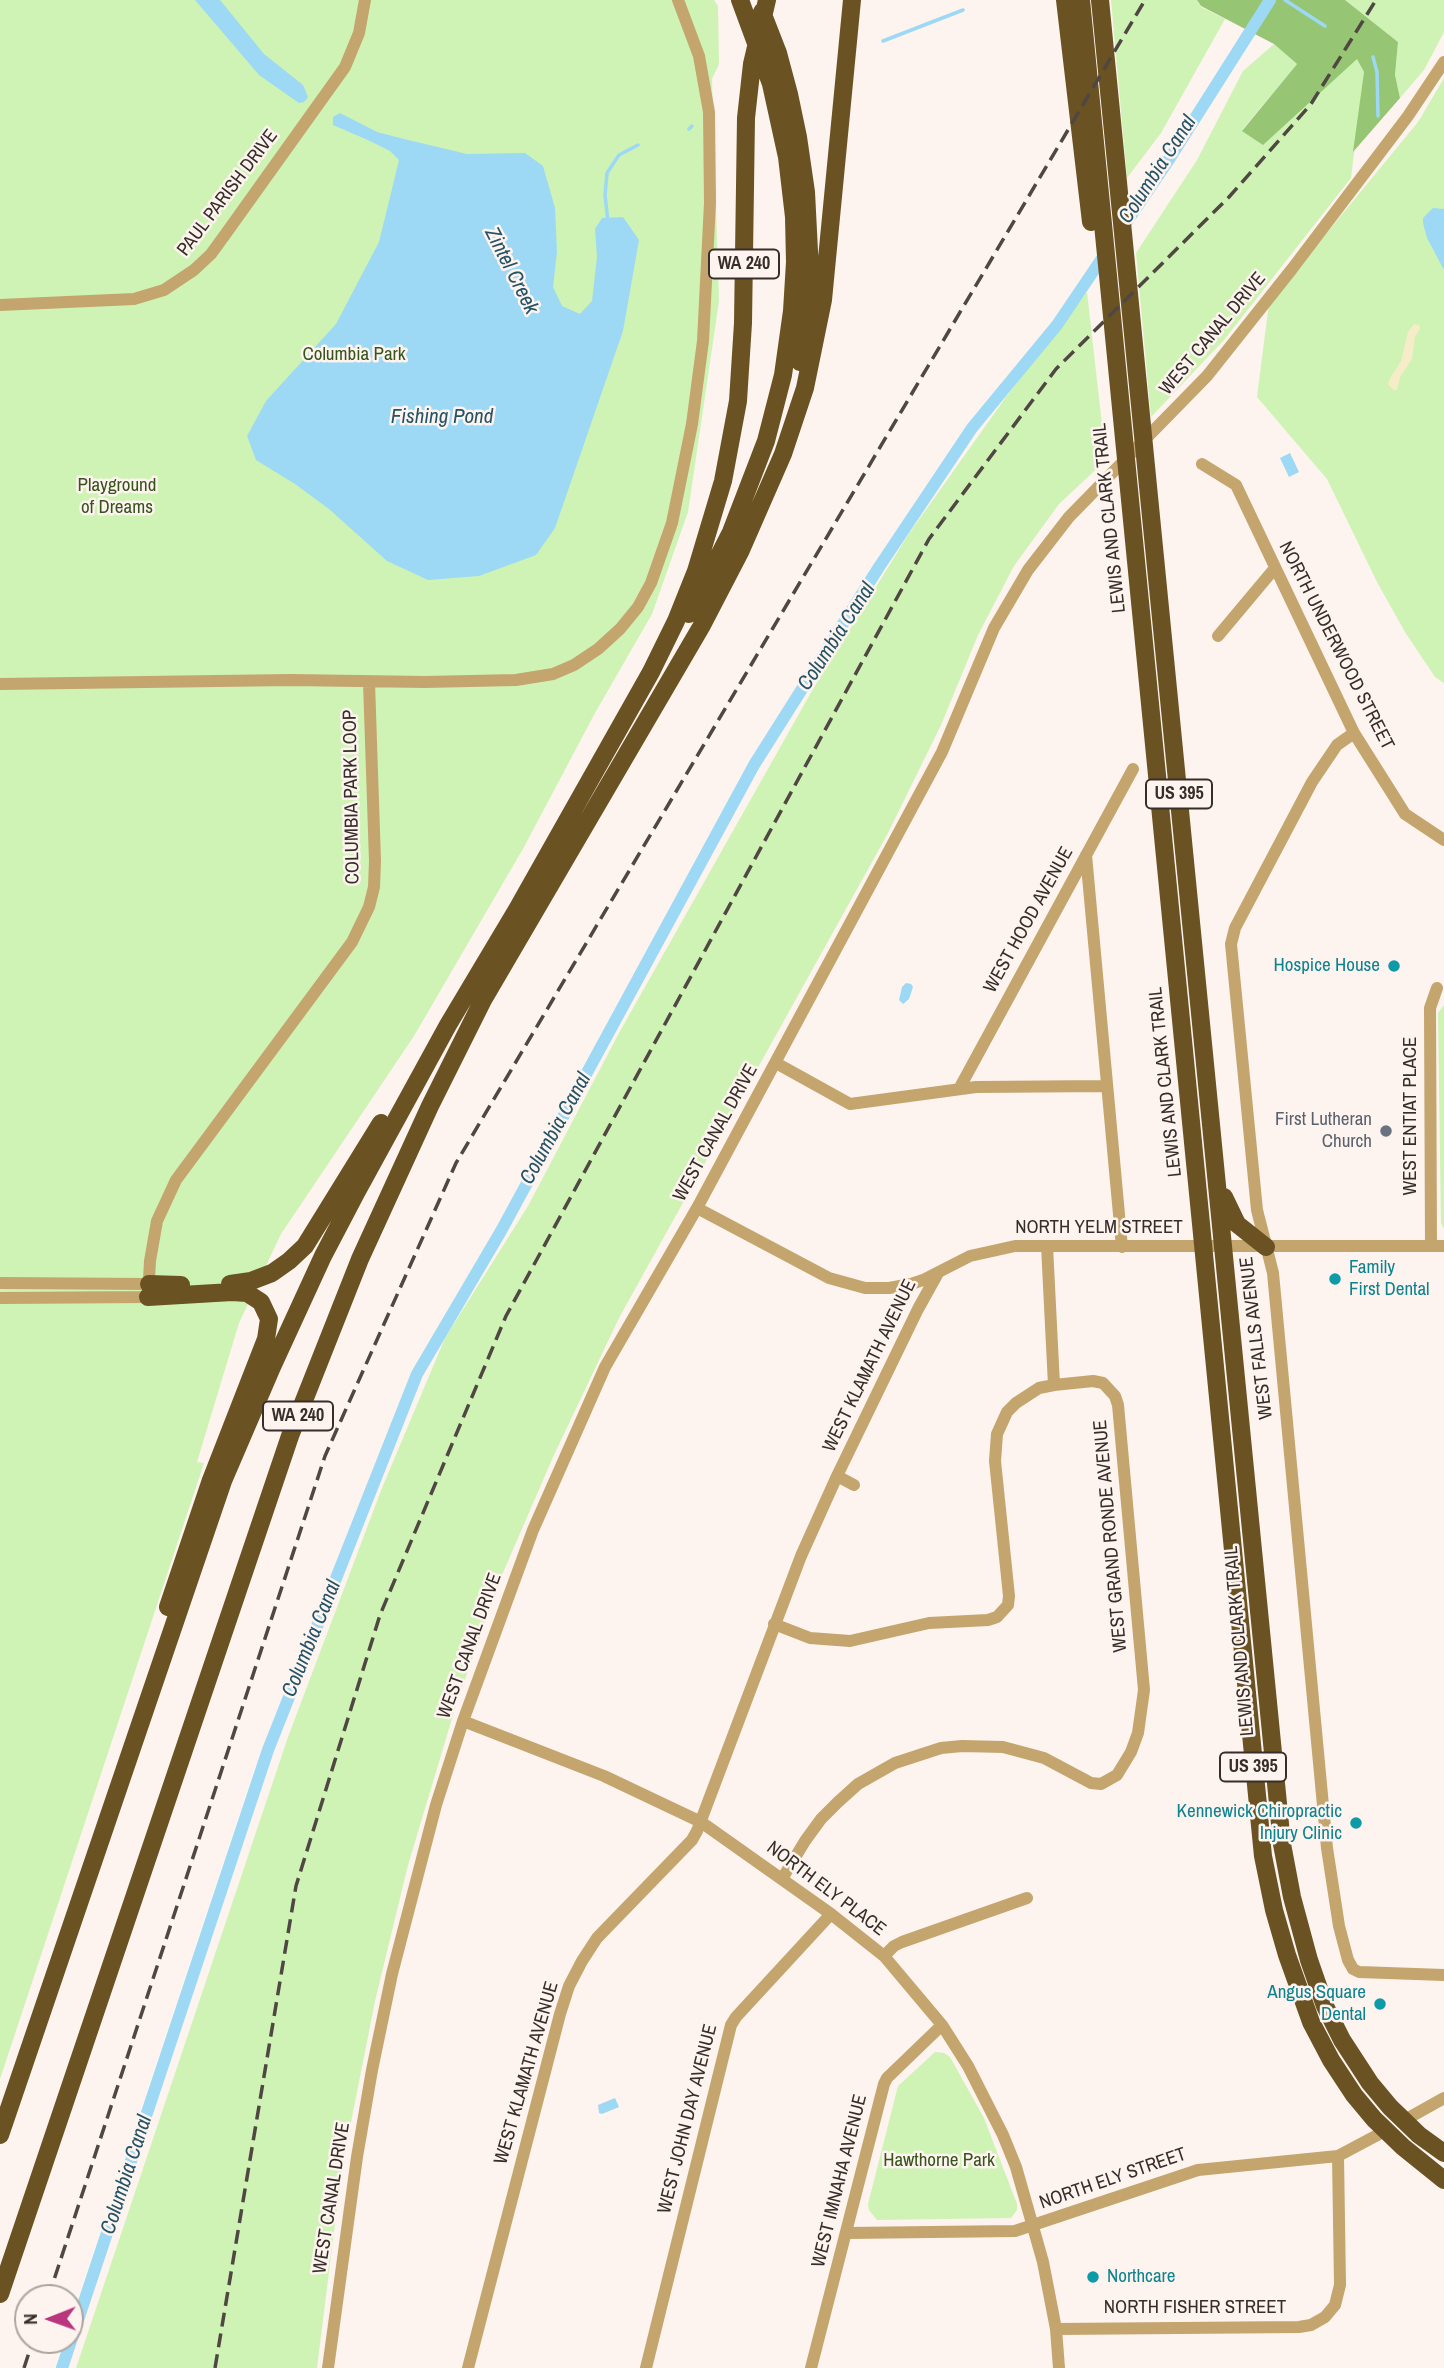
<!DOCTYPE html>
<html>
<head>
<meta charset="utf-8">
<style>
  body { margin:0 }
  #map { position:relative; width:1444px; height:2368px; overflow:hidden; background:#fdf3ef; font-family:"Archivo Narrow",sans-serif }
  canvas { display:block }
  .north { position:absolute; left:14px; top:2284px; width:70px; height:70px; box-sizing:border-box; background:#fdf3ef; border:2px solid #aea4a0; border-radius:50%; rotate:269deg; font-size:19px; font-weight:700; line-height:28px; text-align:center; color:#372e2a }
  .north::after { content:''; display:block; margin:auto; width:24px; height:32px; background:#b9367d; clip-path:polygon(50% 0,100% 100%,50% 72%,0 100%) }
</style>
</head>
<body>
<div id="map">
<canvas width="1444" height="2368"></canvas>
<div class="north">N</div>
</div>
<script>
const context = document.querySelector('canvas').getContext('2d');
context.lineJoin = 'round';
function fill(path, color) { context.fillStyle = color; context.fill(path, 'evenodd'); }
const poly = rows => new Path2D(rows.map(r => 'M' + r).join(''));
function strokePath(path, color, width, dash) { context.strokeStyle = color; context.lineWidth = width; context.lineCap = dash ? 'butt' : 'round'; context.setLineDash(dash || []); context.stroke(path); }
function write(font, color, halo, rows, align = 'center') {
  context.font = font + ' "Archivo Narrow",sans-serif'; context.lineWidth = 5; context.setLineDash([]); context.textBaseline = 'middle'; context.strokeStyle = halo; context.fillStyle = color; for (const [text, x, y, turn = 0] of rows) {
    context.save(); context.translate(x, y); context.rotate((+turn || 0) * Math.PI / 180); context.textAlign = isNaN(turn) ? turn : align; if (halo) context.strokeText(text, 0, 0); context.fillText(text, 0, 0); context.restore();
  }
}
fill(poly([
  [0,0,714,0,718,6,719,64,712,79,719,301,688,512,652,614,595,713,524,847,414,1036,281,1234,239,1323,197,1462,204,1463,0,2079],
  [1111,0,1197,0,1201,7,1225,19,1161,133,1127,178],
  [1345,0,1444,0,1444,32,1424,70,1400,98,1395,75,1398,42],
  [1274,44,1297,64,1242,130,1357,58,1364,72,1351,178,1224,340,1151,417,1136,253,1197,160,1243,71],
  [1444,78,1444,683,1435,677,1405,632,1377,582,1327,479,1257,397,1269,303,1418,122],
  [1087,292,1106,460,1059,504,1014,566,978,635,941,725,887,835,619,1318,553,1457,502,1575,457,1702,408,1865,375,2001,342,2168,317,2368,76,2368,288,1737,382,1488,445,1338,528,1206,619,1033,813,689,908,535,1006,397],
  [1444,1005,1444,1229,1441,1223,1438,1013],
  [935,2052,944,2053,950,2057,984,2118,1017,2204,1017,2210,1011,2218,877,2220,869,2210,868,2204,898,2086]
]), '#cff3b5');
fill(poly([
  [1197,0,1345,0,1398,42,1395,75,1400,98,1353,152,1364,72,1357,59,1263,145,1242,131,1297,64,1274,44,1201,6]
]), '#96c573');
fill(poly([
  [1414,324,1419,325,1420,329,1415,337,1412,359,1400,377,1397,390,1394,390,1388,385,1390,378,1401,361,1408,332]
]), '#f6ecc7');
fill(poly([
  [195,0,220,0,264,54,303,85,308,97,304,102,299,103,259,75],
  [340,113,377,132,404,139,467,154,525,153,543,166,555,208,557,252,553,287,562,306,580,314,592,301,597,257,595,229,602,218,623,217,639,240,623,331,555,528,536,555,479,576,428,580,387,561,329,509,295,484,256,460,247,436,266,401,336,324,379,242,391,193,399,160,390,151,370,141,333,125,333,117],
  [1433,208,1444,209,1444,270,1427,238,1423,223,1423,218],
  [1290,453,1299,472,1289,477,1280,458],
  [906,983,911,984,913,987,909,999,903,1004,899,1000,902,987],
  [615,2098,619,2107,602,2114,599,2113,598,2105]
]), '#9dd9f4');
strokePath(poly([
  [1285,0,1325,26],
  [883,41,963,10],
  [1373,57,1377,72,1378,116],
  [689,129,692,126],
  [608,222,605,195,607,173,619,155,638,145]
]), '#9dd9f4', 3.5);
strokePath(poly([
  [1121,230,1168,161,1270,0],
  [62,2368,268,1750,417,1374,501,1231,754,765,879,567,972,428,1057,325,1107,251]
]), '#9dd9f4', 12);
strokePath(poly([
  [0,305,134,299,164,290,194,270,211,254,227,232,345,67,359,33,365,0],
  [1202,464,1236,485,1354,733,1405,814,1444,840],
  [1218,636,1275,568],
  [0,684,291,680,425,682,516,680,553,674,574,665,598,649,620,629,638,607,651,583,672,523,692,424,703,341,710,203,709,112,699,56,678,0],
  [1354,733,1337,745,1312,782,1235,928,1231,944,1257,1210,1273,1273,1327,1848,1339,1926,1348,1960,1353,1969,1359,1972,1444,1975],
  [1086,855,1122,1247],
  [776,1063,850,1104,976,1087,1106,1086],
  [959,1089,1133,769],
  [697,1208,829,1278,865,1288,889,1288,911,1284,923,1280,970,1256,1015,1246,1444,1246],
  [1431,1246,1430,1008,1437,988],
  [0,1283,149,1284],
  [0,1298,148,1297,150,1261,157,1221,176,1180,352,942,369,907,374,887,375,861,369,682],
  [837,1476,854,1485],
  [774,1624,810,1638,850,1641,929,1623,988,1620,997,1617,1008,1605,1009,1596,995,1461,997,1434,1007,1412,1016,1403,1039,1388,1054,1385],
  [463,1721,604,1776,701,1822,831,1914,884,1956,942,2025,968,2066,1003,2135,1016,2167,1043,2262,1056,2329,1059,2368],
  [782,1879,805,1841,821,1819,838,1802,858,1784,895,1763,941,1748,962,1746,1003,1747,1044,1758,1091,1783,1101,1784,1117,1775,1131,1752,1138,1733,1144,1690,1118,1405,1115,1396,1103,1383,1093,1381,1054,1385,1047,1246],
  [884,1956,894,1946,902,1942,1027,1898],
  [1403,2121,1444,2098],
  [847,2233,1015,2231,1198,2170,1338,2156,1385,2131],
  [1056,2329,1299,2327,1311,2325,1325,2317,1335,2305,1340,2285,1338,2156],
  [328,2368,357,2157,372,2070,392,1974,436,1805,463,1721,533,1530,605,1367,697,1208,942,752,994,628,1028,570,1069,517,1207,376,1292,269,1408,116,1444,62],
  [468,2368,560,2014,569,1986,582,1961,597,1938,692,1840,697,1831,801,1556,837,1476,918,1309,938,1273],
  [646,2368,731,2025,736,2017,831,1914],
  [811,2368,884,2084,887,2078,942,2025]
]), '#c4a56e', 12);
strokePath(poly([
  [1065,0,1091,222],
  [1081,0,1263,1856,1274,1910,1287,1955,1311,2022,1331,2060,1354,2095,1374,2119,1403,2147,1444,2180],
  [1100,0,1282,1844,1292,1897,1309,1960,1325,2006,1342,2040,1370,2083,1390,2107,1419,2135,1444,2153],
  [762,12,778,53,789,94,798,137,806,192,810,271,800,362],
  [689,614,731,532,766,441,783,375,792,311,795,262,794,217,787,157,771,84,740,0],
  [1224,1197,1237,1224,1266,1247],
  [149,1284,181,1285],
  [230,1284,251,1281,272,1273,289,1261,305,1246,381,1123],
  [148,1297,232,1292,247,1293,261,1302,269,1319,266,1339,211,1480,168,1607],
  [0,2135,223,1481,272,1367,323,1256,356,1193,448,1025,519,906,651,672,676,621,696,571,723,481,738,401,743,323,746,118,752,64,767,0],
  [0,2294,290,1436,360,1259,430,1106,483,1000,701,627,741,550,783,454,805,388,823,300,852,0]
]), '#6a5222', 18);
strokePath(poly([
  [48,2298,325,1456,456,1163,1145,0],
  [24,2368,33,2340],
  [215,2368,296,1886,380,1615,506,1316,929,539,1056,369,1229,197,1311,104,1376,0]
]), '#504743', 3.5, [14, 7]);
for (const [x, y, r, color] of [
  [1394,966,7,"#0f9aa8"],
  [1386,1131,7,"#6b7280"],
  [1335,1279,7,"#0f9aa8"],
  [1356,1823,7,"#0f9aa8"],
  [1380,2004,7,"#0f9aa8"],
  [1093,2277,7,"#0f9aa8"]
]) { const dot = new Path2D(); dot.arc(x, y, r, 0, 2 * Math.PI); context.fillStyle = color; context.fill(dot); strokePath(dot, '#fdf3ef', 2.5); }
for (const [x, y, w] of [
  [744,264,70],
  [1179,794,66],
  [298,1416,70],
  [1253,1767,66]
]) { const box = new Path2D(); box.roundRect(x - w / 2, y - 14.5, w, 29, 5); context.fillStyle = '#fdf3ef'; context.fill(box); strokePath(box, '#372e2a', 2); }
write('bold 18px', '#372e2a', null, [
  ["WA 240",744,264],
  ["US 395",1179,794],
  ["WA 240",298,1416],
  ["US 395",1253,1767]
]);
write('19px', '#372e2a', '#fdf3ef', [
  ["PAUL PARISH DRIVE",228,193,-53],
  ["WEST CANAL DRIVE",1213,334,-50],
  ["LEWIS AND CLARK TRAIL",1110,518,-96],
  ["NORTH UNDERWOOD STREET",1336,646,63],
  ["COLUMBIA PARK LOOP",352,797,-91],
  ["WEST HOOD AVENUE",1029,920,-61],
  ["LEWIS AND CLARK TRAIL",1166,1082,-96],
  ["WEST ENTIAT PLACE",1411,1116,-90],
  ["WEST CANAL DRIVE",716,1133,-61],
  ["NORTH YELM STREET",1099,1228],
  ["WEST FALLS AVENUE",1257,1338,-97],
  ["WEST KLAMATH AVENUE",870,1366,-64],
  ["WEST GRAND RONDE AVENUE",1111,1536,-95],
  ["LEWIS AND CLARK TRAIL",1240,1641,-95],
  ["WEST CANAL DRIVE",470,1646,-70],
  ["NORTH ELY PLACE",826,1889,37],
  ["WEST KLAMATH AVENUE",527,2073,-74],
  ["WEST JOHN DAY AVENUE",688,2119,-76],
  ["NORTH ELY STREET",1113,2179,-19],
  ["WEST IMNAHA AVENUE",840,2181,-76],
  ["WEST CANAL DRIVE",332,2198,-81],
  ["NORTH FISHER STREET",1195,2308]
]);
write('19px', '#36541c', '#fdf3ef', [
  ["Columbia Park",354,355],
  ["Playground",117,486],
  ["of Dreams",117,508],
  ["Hawthorne Park",939,2161]
]);
write('19px', '#0d838f', '#fdf3ef', [
  ["Hospice House",1380,966],
  ["Family",1349,1268,"left"],
  ["First Dental",1349,1290,"left"],
  ["Kennewick Chiropractic",1342,1812],
  ["Injury Clinic",1342,1834],
  ["Angus Square",1366,1993],
  ["Dental",1366,2015],
  ["Northcare",1107,2277,"left"]
], 'right');
write('19px', '#5b616d', '#fdf3ef', [
  ["First Lutheran",1372,1120],
  ["Church",1372,1142]
], 'right');
write('italic 21px', '#245366', '#fdf3ef', [
  ["Columbia Canal",1158,170,-57],
  ["Zintel Creek",511,271,63],
  ["Fishing Pond",442,417],
  ["Columbia Canal",837,637,-57],
  ["Columbia Canal",556,1129,-61],
  ["Columbia Canal",312,1639,-68],
  ["Columbia Canal",127,2175,-72]
]);
</script>
</body>
</html>
